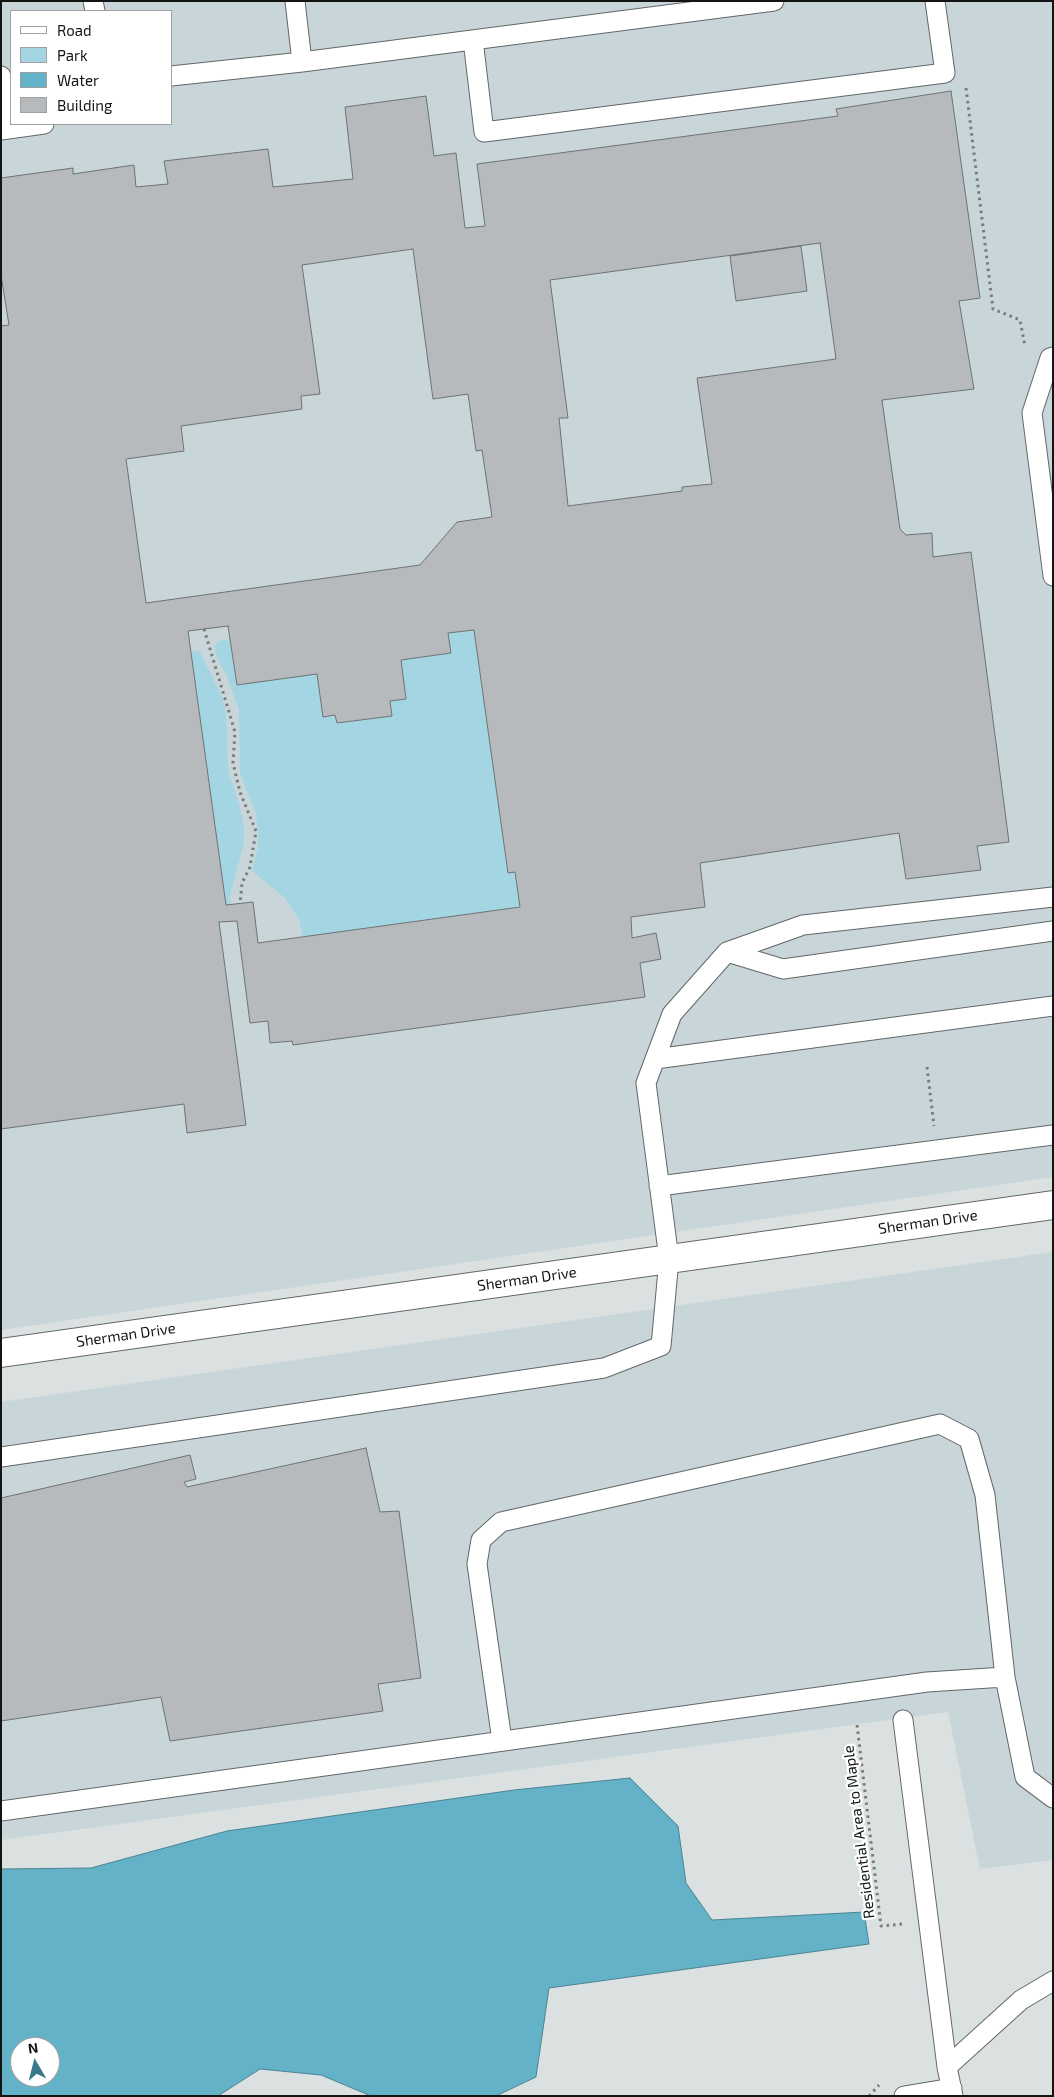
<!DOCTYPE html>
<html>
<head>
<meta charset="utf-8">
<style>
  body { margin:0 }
  #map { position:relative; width:1054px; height:2097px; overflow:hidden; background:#dbe0e1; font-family:"Exo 2",sans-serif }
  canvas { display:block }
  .frame { position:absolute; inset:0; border:2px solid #131515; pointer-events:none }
  .legend { position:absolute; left:10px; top:10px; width:162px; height:115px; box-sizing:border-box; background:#fff; border:1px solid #a1a1a1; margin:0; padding:6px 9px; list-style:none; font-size:15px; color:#131515 }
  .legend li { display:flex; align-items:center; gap:10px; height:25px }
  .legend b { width:25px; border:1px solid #a1a1a1 }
  .north { position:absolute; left:10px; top:2037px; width:50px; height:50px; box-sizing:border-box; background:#fff; border:1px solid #a1a1a1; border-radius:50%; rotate:352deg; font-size:14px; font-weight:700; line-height:20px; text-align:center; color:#131515 }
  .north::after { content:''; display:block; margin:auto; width:18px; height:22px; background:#387a8c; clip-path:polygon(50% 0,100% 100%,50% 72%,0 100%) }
</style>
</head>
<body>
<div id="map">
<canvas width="1054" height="2097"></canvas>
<div class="frame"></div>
<ul class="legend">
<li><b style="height:6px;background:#fff"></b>Road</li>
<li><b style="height:14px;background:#a3d5e3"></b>Park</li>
<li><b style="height:14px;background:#63b2c8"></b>Water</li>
<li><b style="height:14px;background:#b6babc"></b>Building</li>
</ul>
<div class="north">N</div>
</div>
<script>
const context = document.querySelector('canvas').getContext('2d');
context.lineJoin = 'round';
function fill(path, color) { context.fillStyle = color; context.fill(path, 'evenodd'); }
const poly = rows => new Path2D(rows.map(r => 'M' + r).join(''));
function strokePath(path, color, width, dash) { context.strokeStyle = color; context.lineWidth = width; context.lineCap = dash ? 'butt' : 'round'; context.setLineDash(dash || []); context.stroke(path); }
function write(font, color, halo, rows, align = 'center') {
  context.font = font + ' "Exo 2",sans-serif'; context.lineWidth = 4.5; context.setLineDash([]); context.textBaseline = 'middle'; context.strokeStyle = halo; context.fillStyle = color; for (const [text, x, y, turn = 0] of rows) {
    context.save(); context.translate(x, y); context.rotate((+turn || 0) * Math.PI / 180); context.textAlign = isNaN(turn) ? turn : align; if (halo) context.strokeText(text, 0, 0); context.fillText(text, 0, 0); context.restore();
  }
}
fill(poly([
  [1,1,1053,1,1053,1177,1,1330],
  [11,11,171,11,171,124,11,124],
  [1053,1252,1053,1860,980,1869,948,1712,1,1840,1,1402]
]), '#c8d5d9');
fill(poly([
  [474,630,508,873,515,872,520,907,303,937,299,919,284,897,252,871,258,848,258,833,256,813,240,773,239,709,225,672,216,655,215,646,219,641,230,639,237,685,317,674,323,716,335,715,337,723,391,716,390,701,406,699,401,660,450,653,448,633],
  [199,650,222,697,226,713,228,771,240,807,244,828,244,842,230,896,231,905,226,905,191,652]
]), '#a3d5e3');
const water = poly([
  [630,1778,678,1826,686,1883,712,1920,864,1912,869,1944,549,1988,536,2077,496,2096,371,2096,321,2075,260,2069,218,2096,1,2096,1,1869,91,1868,227,1831,514,1790,630,1778],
  [20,2047,50,2047,50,2077,20,2077,20,2047]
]);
fill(water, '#63b2c8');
strokePath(water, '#4b8392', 1);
const building = poly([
  [951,91,980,298,959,301,974,389,882,400,900,529,906,535,932,533,933,557,971,552,1009,842,977,846,981,870,906,879,899,833,700,863,705,907,631,917,632,938,656,933,661,959,640,963,645,997,293,1045,292,1041,270,1043,268,1021,250,1023,237,921,219,922,246,1125,187,1133,184,1104,1,1129,1,326,9,325,1,275,1,178,73,168,73,174,134,165,136,187,168,184,164,161,268,149,273,187,353,179,345,107,426,96,434,156,456,153,465,228,485,226,477,164,838,116,836,109,951,91],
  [820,243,836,359,697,378,712,484,682,487,682,491,568,506,559,418,568,418,550,280,820,243],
  [413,249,433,399,468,394,476,451,482,450,492,517,457,522,420,565,146,603,126,459,184,451,181,426,302,409,301,396,320,394,302,265,413,249],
  [228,626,237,685,317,674,323,717,335,715,337,723,392,716,390,701,406,699,401,660,451,653,448,633,474,630,508,873,515,872,520,907,258,943,253,902,226,905,188,631,228,626],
  [801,246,807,291,736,301,730,256,801,246],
  [366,1448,380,1512,399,1511,421,1678,378,1684,383,1711,170,1741,161,1697,1,1721,1,1498,190,1455,196,1479,184,1482,187,1487,366,1448]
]);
fill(building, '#b6babc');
strokePath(building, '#6f7374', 1);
const lane = poly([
  [93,1,95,11],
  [473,40,484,132,945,73,935,1],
  [302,62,774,1],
  [1,76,8,129],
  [171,76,302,62,295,1],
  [1,130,44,124],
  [1053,357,1050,358,1032,413,1053,576],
  [727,952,783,969,1053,931],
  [655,1059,1053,1006],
  [659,1186,1053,1135],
  [1,1457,604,1368,661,1346,669,1259,646,1083,672,1014,727,952,803,925,1053,897],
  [903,1720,947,2067,953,2096],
  [502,1741,477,1564,481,1540,501,1522,940,1424,969,1439,985,1495,1005,1677],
  [1,1811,927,1682,1005,1677,1025,1777,1053,1798],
  [947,2067,1021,2000,1053,1981],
  [904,2096,952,2088]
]);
const street = poly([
  [1,1353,1053,1205]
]);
strokePath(lane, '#636769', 21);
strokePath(street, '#636769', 30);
strokePath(poly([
  [966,88,993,309,1020,320,1025,346],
  [204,629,235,732,233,763,240,792,256,831,250,867,242,883,240,904],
  [927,1067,934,1126],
  [857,1725,881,1926,903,1924],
  [869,2096,879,2085]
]), '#777b7b', 3, [2.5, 4]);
strokePath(lane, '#fff', 19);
strokePath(street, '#fff', 28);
write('15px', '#131515', '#fff', [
  ["Sherman Drive",928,1222,-8],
  ["Sherman Drive",527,1279,-8],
  ["Sherman Drive",126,1335,-8],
  ["Residential Area to Maple",859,1832,-97]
]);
</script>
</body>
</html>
